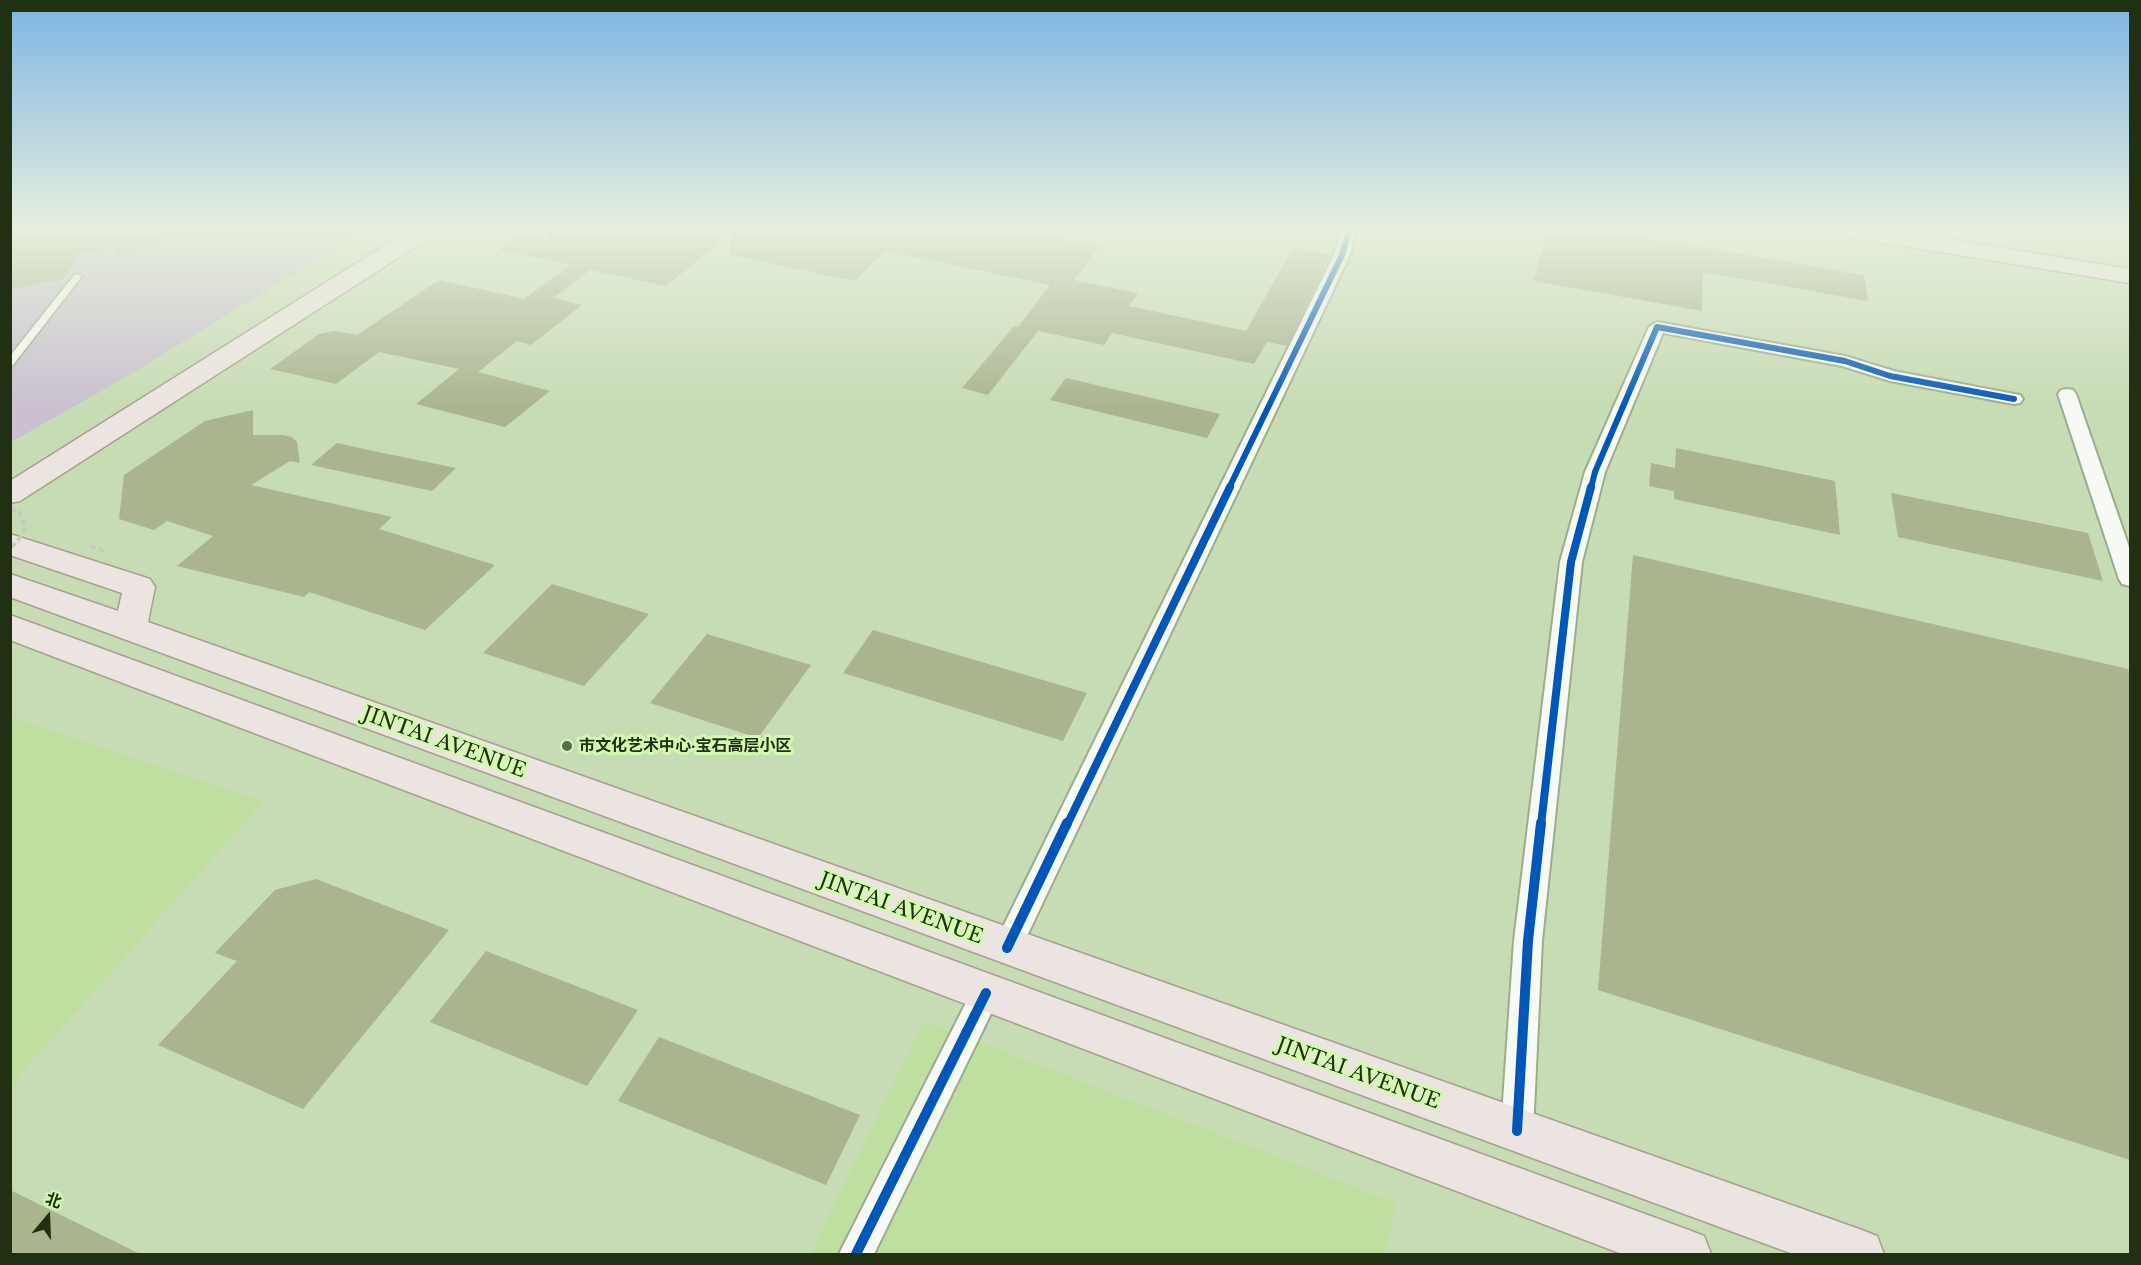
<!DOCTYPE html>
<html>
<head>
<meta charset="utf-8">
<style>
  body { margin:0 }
  #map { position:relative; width:2141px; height:1265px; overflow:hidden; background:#c7dbb4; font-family:"Libre Baskerville","Noto Sans SC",serif }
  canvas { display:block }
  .frame { position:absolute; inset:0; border:12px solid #213013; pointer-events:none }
  .north { position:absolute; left:18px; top:1187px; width:60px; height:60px; -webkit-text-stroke:4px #d3f9b0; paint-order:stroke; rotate:19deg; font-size:16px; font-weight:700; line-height:24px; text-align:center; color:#213013 }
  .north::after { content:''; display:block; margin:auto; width:21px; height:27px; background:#213013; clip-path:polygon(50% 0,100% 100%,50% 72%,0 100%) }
</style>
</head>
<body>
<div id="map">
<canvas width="2141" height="1265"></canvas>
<div class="frame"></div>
<div class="north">北</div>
</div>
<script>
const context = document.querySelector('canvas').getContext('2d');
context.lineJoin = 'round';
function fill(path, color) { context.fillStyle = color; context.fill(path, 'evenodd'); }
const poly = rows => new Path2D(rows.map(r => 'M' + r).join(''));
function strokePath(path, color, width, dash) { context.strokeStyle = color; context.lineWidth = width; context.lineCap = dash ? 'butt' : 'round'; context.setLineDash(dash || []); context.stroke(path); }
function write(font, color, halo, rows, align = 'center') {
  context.font = font + ' "Libre Baskerville","Noto Sans SC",serif'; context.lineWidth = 6; context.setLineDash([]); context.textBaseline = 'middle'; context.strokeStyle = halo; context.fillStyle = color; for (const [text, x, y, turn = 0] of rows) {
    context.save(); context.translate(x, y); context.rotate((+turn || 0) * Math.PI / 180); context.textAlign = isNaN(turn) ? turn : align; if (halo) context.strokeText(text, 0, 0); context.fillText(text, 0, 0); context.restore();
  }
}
fill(poly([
  [11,717,263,802,11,1085,10,717],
  [924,1021,1396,1203,1385,1254,810,1254]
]), '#bfdfa1');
fill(poly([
  [11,231,363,231,131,374,11,442]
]), '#cac0d0');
fill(poly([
  [10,231,177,231,178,232,120,256,116,248,80,253,63,279,10,289],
  [548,231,690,231,724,239,666,286,590,270,553,298,582,305,531,345,517,341,478,372,550,391,505,427,416,404,459,369,379,352,336,384,270,369,319,334,335,331,357,335,439,280,524,299,570,265,499,250,521,234,547,240],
  [732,231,1025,231,1100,246,1074,280,1138,293,1129,306,1246,331,1293,248,1331,255,1287,346,1267,342,1254,364,1112,333,1104,345,1038,331,988,395,962,388,1014,326,1018,327,1050,285,885,251,855,281,729,255],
  [1546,231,1607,231,1864,275,1868,301,1703,272,1702,311,1534,281],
  [1066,378,1220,414,1207,438,1050,400],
  [253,410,253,435,283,435,292,437,297,442,300,463,290,461,251,485,392,517,379,529,495,565,425,630,309,592,304,597,177,566,213,536,167,521,154,530,119,519,124,475,205,421],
  [337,443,378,452,456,468,432,491,311,465],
  [1676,448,1835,481,1840,535,1674,499,1674,491,1649,486,1651,463,1675,468],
  [1891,493,2088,533,2103,581,1898,537],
  [1633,555,2128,669,2130,677,2130,1160,1598,990],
  [552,584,649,614,584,686,483,653],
  [873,630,1087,693,1063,741,843,673],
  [707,634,811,665,758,738,650,703],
  [316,879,449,930,303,1109,158,1045,237,961,215,953,275,890],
  [486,951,638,1010,587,1086,430,1022],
  [659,1037,860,1115,826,1185,618,1101],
  [10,1190,140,1254,10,1254]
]), '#aab48e');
const lane = poly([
  [75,274,82,276,13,365,10,366,10,356,75,274]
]);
const street = poly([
  [1341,231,1356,231,1350,255,1017,957,1007,961,997,957,993,948,997,939,1334,255,1341,231],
  [1657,322,1845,356,1894,371,2014,394,2020,395,2023,399,2020,403,2014,404,1890,381,1842,366,1663,333,1605,472,1582,562,1542,941,1533,1131,1528,1142,1517,1147,1506,1142,1501,1131,1514,941,1560,562,1585,472,1649,327,1657,322],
  [2067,389,2073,390,2076,394,2130,550,2130,586,2122,584,2119,579,2058,394,2061,390,2067,389],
  [986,979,996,983,1001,993,874,1254,839,1254,976,983,986,979]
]);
const primary = poly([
  [408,231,435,231,432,236,20,501,10,503,10,481,408,231],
  [1844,231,1899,231,2130,269,2130,283,1855,238,1847,236,1844,231],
  [10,534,150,579,155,587,148,622,1859,1229,1877,1236,1884,1254,1793,1254,10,597,10,574,118,611,122,593,10,555,10,534],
  [10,615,1686,1229,1704,1236,1711,1254,1622,1254,10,640,10,615]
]);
strokePath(lane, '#9dac8e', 3);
strokePath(street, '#9dac8e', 4);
strokePath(primary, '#a8a090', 3);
strokePath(poly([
  [90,547,98,547,104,553]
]), '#c5cbbf', 4, [6, 3]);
fill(lane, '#f7faf4');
fill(street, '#f7faf4');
fill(primary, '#ece4e0');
strokePath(poly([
  [10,508,19,512,25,525,23,534,10,549]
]), '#c5cbbf', 4, [6, 3]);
strokePath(poly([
  [1229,488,1342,255,1349,231],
  [1591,488,1595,472,1657,327,1845,361,1890,376,2014,399]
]), '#0057b8', 6);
strokePath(poly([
  [1067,825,1230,487],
  [1541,825,1571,562,1591,487]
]), '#0057b8', 8);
strokePath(poly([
  [1007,948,1067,823],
  [1517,1131,1528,941,1541,823],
  [856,1254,986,993]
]), '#0057b8', 10);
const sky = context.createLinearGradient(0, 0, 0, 409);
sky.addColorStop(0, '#7eb5e4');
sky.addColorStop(0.56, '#e6efdd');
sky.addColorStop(1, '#e6efdd00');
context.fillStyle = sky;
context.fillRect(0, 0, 2141, 409);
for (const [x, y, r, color] of [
  [567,746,6,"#5b6c4b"]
]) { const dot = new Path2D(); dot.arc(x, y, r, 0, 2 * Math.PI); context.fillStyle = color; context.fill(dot); strokePath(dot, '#d3f9b0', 2); }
write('bold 16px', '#213013', '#d3f9b0', [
  ["市文化艺术中心·宝石高层小区",579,746]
], 'left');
write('20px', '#213013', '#d3f9b0', [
  ["JINTAI AVENUE",444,743,20],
  ["JINTAI AVENUE",901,909,20],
  ["JINTAI AVENUE",1358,1074,20]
]);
</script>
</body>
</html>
